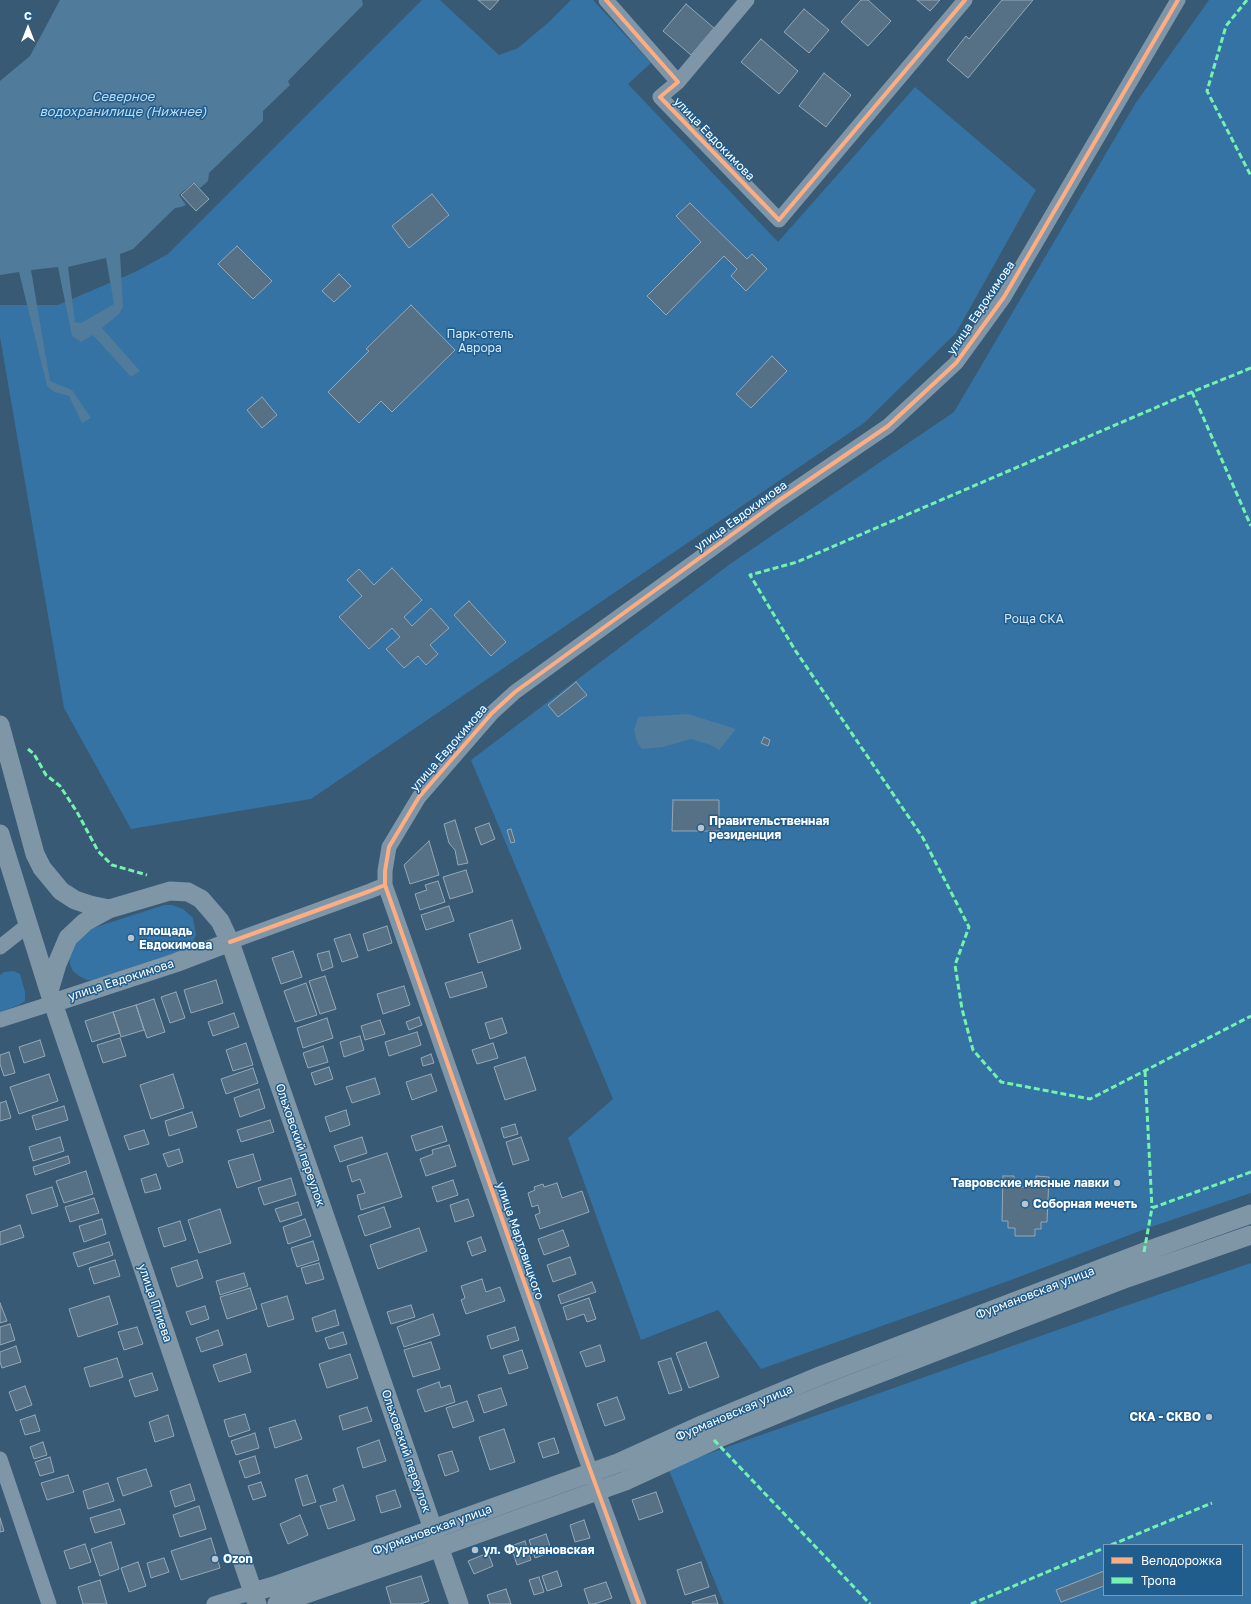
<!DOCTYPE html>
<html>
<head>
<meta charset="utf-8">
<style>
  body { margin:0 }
  #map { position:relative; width:1251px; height:1604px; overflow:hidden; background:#385a74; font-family:"Golos Text",sans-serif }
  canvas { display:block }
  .legend { position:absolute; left:1103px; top:1544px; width:140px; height:52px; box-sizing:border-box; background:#205d8d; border:1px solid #799ebb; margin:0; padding:5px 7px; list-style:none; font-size:12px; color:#fff }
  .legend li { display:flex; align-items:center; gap:8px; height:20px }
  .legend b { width:20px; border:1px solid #799ebb }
  .north { position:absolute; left:8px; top:8px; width:40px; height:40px; -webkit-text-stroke:3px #205d8d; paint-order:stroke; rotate:0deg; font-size:11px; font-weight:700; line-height:16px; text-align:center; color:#fff }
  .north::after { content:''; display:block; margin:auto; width:14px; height:18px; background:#fff; clip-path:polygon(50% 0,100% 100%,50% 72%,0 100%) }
</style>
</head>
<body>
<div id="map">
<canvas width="1251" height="1604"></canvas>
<ul class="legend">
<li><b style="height:5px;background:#ffac80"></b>Велодорожка</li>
<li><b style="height:5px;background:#73f3ae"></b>Тропа</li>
</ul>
<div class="north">С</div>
</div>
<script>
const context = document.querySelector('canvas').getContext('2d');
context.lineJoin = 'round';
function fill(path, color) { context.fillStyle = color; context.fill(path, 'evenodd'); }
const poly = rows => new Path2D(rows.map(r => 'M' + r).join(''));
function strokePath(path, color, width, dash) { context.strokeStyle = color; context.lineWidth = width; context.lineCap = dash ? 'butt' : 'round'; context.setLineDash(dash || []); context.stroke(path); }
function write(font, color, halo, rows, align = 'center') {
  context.font = font + ' "Golos Text",sans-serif'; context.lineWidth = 3; context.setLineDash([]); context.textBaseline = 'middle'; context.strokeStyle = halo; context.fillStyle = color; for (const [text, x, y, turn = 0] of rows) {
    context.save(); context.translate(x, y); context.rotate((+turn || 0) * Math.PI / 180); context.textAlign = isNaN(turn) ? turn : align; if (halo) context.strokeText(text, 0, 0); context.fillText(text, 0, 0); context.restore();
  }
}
fill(poly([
  [422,0,440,0,499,55,518,48,549,22,571,0,593,0,651,63,628,84,778,242,915,87,1036,190,956,333,864,423,311,799,131,829,64,708,0,337,0,305,58,305,135,272,168,254],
  [1209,0,1251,0,1251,1193,1148,1228,1011,1280,761,1369,718,1310,641,1340,568,1138,613,1099,471,760,730,564,954,412,1135,104],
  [164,905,172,905,183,909,193,918,196,935,189,949,96,981,87,980,79,976,73,971,70,964,69,956,70,948,90,929],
  [14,971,20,974,25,992,25,1001,19,1005,0,1012,0,975,4,972],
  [1251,1263,1251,1604,724,1604,668,1468,1125,1306],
  [1104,1545,1242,1545,1242,1595,1104,1595]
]), '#3473a3');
fill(poly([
  [60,0,362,0,363,5,288,81,290,85,263,111,263,121,209,173,208,181,200,188,194,182,179,195,186,205,181,207,175,208,133,249,120,254,123,307,119,314,102,328,140,371,131,377,93,335,81,342,72,336,58,267,31,270,50,381,72,390,91,418,82,423,69,396,54,392,47,386,19,272,0,275,0,81,30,56],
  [106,258,114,304,81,323,75,322,68,267],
  [688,714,736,729,719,750,711,745,691,739,663,747,642,749,637,742,634,730,638,717]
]), '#517b9b');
const building = poly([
  [478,0,499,0,490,10,478,0],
  [861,0,868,0,891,21,868,46,841,22,861,0],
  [917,0,940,0,930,11,917,0],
  [1002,0,1033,0,968,78,947,60,966,36,969,39,1002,0],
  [686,4,714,28,691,55,663,31,686,4],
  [804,9,829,30,809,53,784,32,804,9],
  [761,39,798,71,779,94,741,62,761,39],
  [824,73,851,95,826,127,799,106,824,73],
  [194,183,209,199,196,211,181,195,194,183],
  [432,194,449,215,409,248,392,226,432,194],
  [690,203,747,259,752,254,767,269,746,291,731,276,737,269,724,256,666,315,647,296,701,242,676,216,690,203],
  [237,246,272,281,253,299,218,264,237,246],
  [339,274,351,286,334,302,322,291,339,274],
  [411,305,455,350,392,412,381,401,359,423,328,392,369,351,366,349,411,305],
  [772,356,787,371,751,408,736,394,772,356],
  [262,397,277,415,262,428,247,410,262,397],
  [392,568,422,600,404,617,412,626,431,608,449,628,430,645,438,654,426,665,418,656,404,668,386,649,400,637,392,628,369,649,339,617,362,596,347,580,359,569,374,585,392,568],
  [469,601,506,642,491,656,454,615,469,601],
  [576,682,587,695,558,717,548,705,576,682],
  [764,737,770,740,768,746,761,743,764,737],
  [673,800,719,800,719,831,672,831,673,800],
  [455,820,468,863,458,865,455,850,449,843,444,824,455,820],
  [489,823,495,839,481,845,475,828,489,823],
  [511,829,515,842,511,843,507,830,511,829],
  [429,841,439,875,410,884,404,865,429,841],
  [466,870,473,892,450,899,443,877,466,870],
  [438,881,445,902,420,910,415,894,427,890,425,885,438,881],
  [449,906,454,921,426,930,421,915,449,906],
  [512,920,521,949,478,963,469,934,512,920],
  [387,926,392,943,368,951,363,934,387,926],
  [350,934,358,957,342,962,334,939,350,934],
  [293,951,302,977,281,984,272,958,293,951],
  [329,951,333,967,322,971,317,954,329,951],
  [482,972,487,987,450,998,445,983,482,972],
  [325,976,336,1009,320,1014,309,981,325,976],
  [216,980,223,1003,191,1013,184,990,216,980],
  [306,983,317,1015,295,1022,284,991,306,983],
  [404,986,410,1005,383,1014,377,994,404,986],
  [176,992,185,1018,170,1023,161,997,176,992],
  [154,999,165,1032,147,1038,136,1005,154,999],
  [136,1005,144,1030,121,1037,113,1012,136,1005],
  [113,1012,120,1033,92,1042,85,1021,113,1012],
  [234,1013,239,1027,213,1036,208,1022,234,1013],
  [419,1017,422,1025,409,1030,406,1022,419,1017],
  [327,1018,333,1038,303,1048,297,1028,327,1018],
  [502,1018,507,1033,490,1039,485,1023,502,1018],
  [380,1020,385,1034,365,1040,361,1026,380,1020],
  [417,1032,421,1045,389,1056,385,1042,417,1032],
  [360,1036,364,1050,344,1057,340,1042,360,1036],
  [120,1038,126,1056,103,1063,97,1045,120,1038],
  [40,1040,45,1056,24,1063,19,1047,40,1040],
  [246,1043,253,1065,233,1071,226,1050,246,1043],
  [493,1043,498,1058,477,1064,472,1050,493,1043],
  [323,1046,328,1062,308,1068,303,1053,323,1046],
  [9,1052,15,1073,4,1076,0,1064,0,1055,9,1052],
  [431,1054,434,1063,423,1066,421,1058,431,1054],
  [525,1057,536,1090,505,1100,494,1067,525,1057],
  [329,1067,333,1079,315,1085,311,1073,329,1067],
  [253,1068,258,1083,226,1094,221,1079,253,1068],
  [49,1074,58,1101,19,1114,10,1087,49,1074],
  [173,1074,184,1108,151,1119,140,1085,173,1074],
  [431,1074,437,1091,412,1100,406,1082,431,1074],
  [375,1078,380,1094,352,1103,346,1087,375,1078],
  [259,1089,265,1108,240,1117,234,1098,259,1089],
  [6,1101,11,1118,0,1121,0,1103,6,1101],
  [64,1106,68,1120,36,1130,32,1116,64,1106],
  [346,1110,350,1125,330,1132,325,1117,346,1110],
  [192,1112,197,1127,169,1136,165,1121,192,1112],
  [270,1120,274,1132,241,1142,237,1130,270,1120],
  [515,1124,518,1134,504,1138,501,1128,515,1124],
  [442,1126,447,1141,416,1151,411,1136,442,1126],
  [144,1130,149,1144,129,1150,124,1136,144,1130],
  [60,1137,64,1151,33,1161,29,1147,60,1137],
  [362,1137,367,1153,340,1162,334,1146,362,1137],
  [521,1137,529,1160,513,1165,506,1142,521,1137],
  [449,1145,456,1166,426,1176,420,1159,433,1154,432,1150,449,1145],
  [179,1149,183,1162,168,1167,163,1154,179,1149],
  [387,1153,402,1197,361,1210,357,1195,365,1193,360,1179,352,1182,347,1166,387,1153],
  [253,1154,261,1180,237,1188,228,1161,253,1154],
  [68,1156,70,1163,35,1175,33,1167,68,1156],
  [86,1171,93,1194,64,1203,56,1181,86,1171],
  [156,1174,161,1189,145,1193,141,1179,156,1174],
  [1003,1176,1014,1176,1014,1187,1036,1187,1036,1176,1049,1177,1047,1222,1041,1222,1041,1229,1035,1229,1035,1236,1015,1236,1015,1228,1008,1228,1008,1221,1002,1221,1003,1176],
  [291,1178,296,1195,264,1205,258,1188,291,1178],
  [453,1180,458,1195,437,1202,432,1187,453,1180],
  [557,1183,562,1198,582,1191,589,1212,540,1229,535,1215,540,1213,538,1205,532,1207,528,1193,535,1190,534,1187,543,1184,544,1187,557,1183],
  [52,1187,58,1206,32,1214,26,1195,52,1187],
  [94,1198,99,1213,70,1222,65,1207,94,1198],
  [468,1199,474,1216,455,1222,450,1205,468,1199],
  [298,1202,302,1215,280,1222,275,1209,298,1202],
  [384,1207,391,1227,365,1236,358,1216,384,1207],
  [220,1209,231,1243,199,1253,188,1220,220,1209],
  [102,1219,106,1234,84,1242,79,1226,102,1219],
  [305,1219,311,1236,288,1244,283,1227,305,1219],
  [180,1221,186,1240,164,1247,158,1228,180,1221],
  [20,1225,24,1237,0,1245,0,1232,20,1225],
  [419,1228,427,1251,378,1269,370,1245,419,1228],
  [563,1230,569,1246,544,1255,538,1239,563,1230],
  [481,1237,486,1251,472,1256,467,1242,481,1237],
  [313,1241,319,1260,297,1267,291,1248,313,1241],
  [109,1242,113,1255,78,1267,73,1253,109,1242],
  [570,1257,576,1274,553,1282,547,1265,570,1257],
  [115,1260,120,1276,94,1284,89,1268,115,1260],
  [197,1260,203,1278,177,1287,171,1268,197,1260],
  [319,1263,324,1279,306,1284,301,1268,319,1263],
  [244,1273,248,1286,220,1295,216,1281,244,1273],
  [482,1279,486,1292,500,1287,505,1301,466,1314,461,1300,465,1298,461,1286,482,1279],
  [592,1282,596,1292,561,1304,558,1295,592,1282],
  [250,1288,257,1309,227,1319,220,1297,250,1288],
  [109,1296,118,1324,78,1337,69,1309,109,1296],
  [287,1296,294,1319,268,1327,261,1304,287,1296],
  [589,1298,596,1319,587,1322,584,1314,567,1320,563,1307,589,1298],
  [0,1303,7,1321,0,1323,0,1303],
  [411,1305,415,1317,391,1324,387,1312,411,1305],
  [205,1306,209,1319,191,1325,186,1312,205,1306],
  [335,1310,339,1325,316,1332,312,1318,335,1310],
  [433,1314,440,1335,404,1347,397,1327,433,1314],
  [10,1324,15,1340,0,1345,0,1327,10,1324],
  [137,1327,143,1344,124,1350,118,1332,137,1327],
  [515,1327,519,1340,491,1349,487,1336,515,1327],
  [218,1330,223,1345,201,1352,196,1338,218,1330],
  [343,1332,347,1344,329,1349,325,1338,343,1332],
  [431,1342,440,1369,413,1377,404,1350,431,1342],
  [706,1342,719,1377,689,1388,676,1353,706,1342],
  [600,1345,605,1361,586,1367,580,1352,600,1345],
  [16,1346,21,1362,2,1368,0,1362,0,1352,16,1346],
  [522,1350,528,1368,509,1374,503,1356,522,1350],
  [246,1354,251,1372,219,1382,213,1365,246,1354],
  [350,1354,358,1378,327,1388,319,1364,350,1354],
  [117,1358,123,1377,90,1387,84,1368,117,1358],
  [671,1358,682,1390,669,1394,658,1362,671,1358],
  [152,1373,158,1390,135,1397,129,1380,152,1373],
  [439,1382,441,1388,450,1385,455,1402,425,1412,417,1390,439,1382],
  [25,1386,32,1405,16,1411,9,1392,25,1386],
  [501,1388,507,1405,484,1413,478,1395,501,1388],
  [617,1397,625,1419,605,1426,597,1404,617,1397],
  [467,1401,474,1421,453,1428,446,1408,467,1401],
  [367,1407,372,1421,343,1430,339,1416,367,1407],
  [245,1414,250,1430,229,1437,224,1420,245,1414],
  [35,1415,40,1431,25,1435,20,1420,35,1415],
  [168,1415,174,1436,155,1442,149,1422,168,1415],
  [295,1420,302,1439,275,1448,269,1428,295,1420],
  [504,1429,515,1462,490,1470,479,1437,504,1429],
  [255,1433,259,1448,236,1455,231,1441,255,1433],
  [554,1438,559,1453,543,1458,538,1443,554,1438],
  [379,1440,386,1461,363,1468,357,1448,379,1440],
  [43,1442,47,1455,34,1459,30,1447,43,1442],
  [452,1451,459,1471,445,1476,438,1455,452,1451],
  [255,1456,260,1473,245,1478,239,1461,255,1456],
  [50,1457,54,1472,40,1476,35,1462,50,1457],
  [146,1469,152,1486,123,1496,117,1478,146,1469],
  [68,1475,74,1492,47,1500,41,1483,68,1475],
  [307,1475,316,1502,303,1506,295,1479,307,1475],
  [261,1482,266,1496,253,1500,248,1486,261,1482],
  [108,1483,114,1501,88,1509,83,1491,108,1483],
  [190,1484,195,1500,175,1507,170,1491,190,1484],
  [343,1485,355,1520,328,1529,320,1506,337,1501,333,1489,343,1485],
  [395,1490,401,1507,381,1513,376,1496,395,1490],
  [656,1492,663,1512,639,1520,632,1500,656,1492],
  [199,1506,206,1529,180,1537,173,1515,199,1506],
  [120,1509,125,1524,95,1533,90,1518,120,1509],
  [300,1515,308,1535,288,1544,280,1524,300,1515],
  [0,1518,4,1531,0,1532,0,1518],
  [584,1520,590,1538,575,1542,570,1525,584,1520],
  [546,1534,552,1552,535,1558,529,1540,546,1534],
  [211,1538,220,1568,181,1580,171,1551,211,1538],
  [525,1541,531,1560,517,1565,511,1546,525,1541],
  [111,1542,119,1569,100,1576,91,1549,111,1542],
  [85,1544,91,1562,70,1569,64,1551,85,1544],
  [488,1553,493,1566,474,1574,468,1561,488,1553],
  [164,1558,169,1572,151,1578,147,1563,164,1558],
  [138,1562,146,1586,129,1592,121,1568,138,1562],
  [701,1562,709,1587,685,1595,677,1570,701,1562],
  [557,1571,562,1586,547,1591,542,1576,557,1571],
  [1104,1571,1104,1586,1061,1602,1056,1590,1104,1571],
  [421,1576,429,1601,420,1604,391,1604,386,1587,421,1576],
  [539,1577,544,1592,534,1595,529,1580,539,1577],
  [100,1580,107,1604,83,1604,78,1587,100,1580],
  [606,1582,612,1598,594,1604,589,1604,584,1589,606,1582],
  [506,1589,511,1604,490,1604,487,1595,506,1589],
  [715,1595,718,1604,693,1604,692,1602,715,1595]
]);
fill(building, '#567186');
strokePath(building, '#94a8b7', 1);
strokePath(poly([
  [606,0,678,82,660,97,779,220,965,0],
  [678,82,747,0],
  [230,942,370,891,385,885],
  [0,947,28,925],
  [0,1020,53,1003],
  [0,1459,49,1604],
  [214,1604,253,1592],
  [639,1604,583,1450,385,885,385,871,389,847,419,797,492,713,515,692,778,501,888,426,956,363,1004,297,1178,0]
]), '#7f96a8', 15);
strokePath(poly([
  [0,725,35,854,42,868,61,891,75,900,90,905,109,909,170,891,188,892,201,899,220,921,230,942,240,971,459,1604],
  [0,834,49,991,257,1604],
  [49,991,57,964,68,938,85,922,109,909],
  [53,1003,175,963,230,942],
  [253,1592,274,1586,618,1463,704,1424,822,1375,1144,1252,1251,1214],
  [277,1604,415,1556,625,1481,714,1440,831,1392,1127,1278,1251,1235]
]), '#7f96a7', 19);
strokePath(poly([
  [1247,0,1226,26,1207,91,1251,176],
  [1251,368,1192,392,797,562,750,575,795,650,923,838,969,927,955,965,962,1009,973,1050,1001,1082,1090,1099,1251,1016],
  [1192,392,1251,526],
  [28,749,34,754,46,775,60,786,77,812,98,851,112,865,147,875],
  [1145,1071,1152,1208],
  [1144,1252,1152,1208,1251,1172],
  [714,1440,870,1604],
  [1111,1545,1212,1503],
  [971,1604,1104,1548]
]), '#73f3ae', 3, [6, 3]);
strokePath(poly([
  [606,0,678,82,660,97,779,220,965,0],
  [230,942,370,891,385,885],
  [639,1604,583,1450,385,885,385,871,389,847,419,797,492,713,515,692,778,501,888,426,956,363,1004,297,1178,0]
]), '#ffac80', 4);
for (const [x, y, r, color] of [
  [701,828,4,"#b9c5ce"],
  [131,938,4,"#b9c5ce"],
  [1117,1183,4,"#b9c5ce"],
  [1025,1204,4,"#b9c5ce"],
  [1209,1417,4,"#b9c5ce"],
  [475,1550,4,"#b9c5ce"],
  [215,1559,4,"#b9c5ce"]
]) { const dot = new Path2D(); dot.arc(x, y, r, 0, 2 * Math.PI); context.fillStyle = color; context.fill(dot); strokePath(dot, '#205d8d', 1.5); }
write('12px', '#fff', '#205d8d', [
  ["улица Евдокимова",714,139,46],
  ["улица Евдокимова",981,308,-56],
  ["улица Евдокимова",741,516,-36],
  ["улица Евдокимова",449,748,-49],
  ["улица Евдокимова",121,980,-18],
  ["Ольховский переулок",300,1145,71],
  ["улица Мартовицкого",520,1241,71],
  ["Фурмановская улица",1035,1293,-21],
  ["улица Плиева",155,1303,71],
  ["Фурмановская улица",734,1413,-23],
  ["Ольховский переулок",406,1451,71],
  ["Фурмановская улица",432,1530,-20]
]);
write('12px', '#d3e9f9', '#205d8d', [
  ["Парк-отель",480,334],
  ["Аврора",480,348],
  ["Роща СКА",1034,619]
]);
write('bold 12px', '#fff', '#205d8d', [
  ["Правительственная",709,821],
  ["резиденция",709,835],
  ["площадь",139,931],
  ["Евдокимова",139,945],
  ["Тавровские мясные лавки",1109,1183,"right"],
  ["Соборная мечеть",1033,1204],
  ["СКА - СКВО",1201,1417,"right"],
  ["ул. Фурмановская",483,1550],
  ["Ozon",223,1559]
], 'left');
write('italic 13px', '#badbf3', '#205d8d', [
  ["Северное",123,97],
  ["водохранилище (Нижнее)",123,112]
]);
</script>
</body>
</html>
